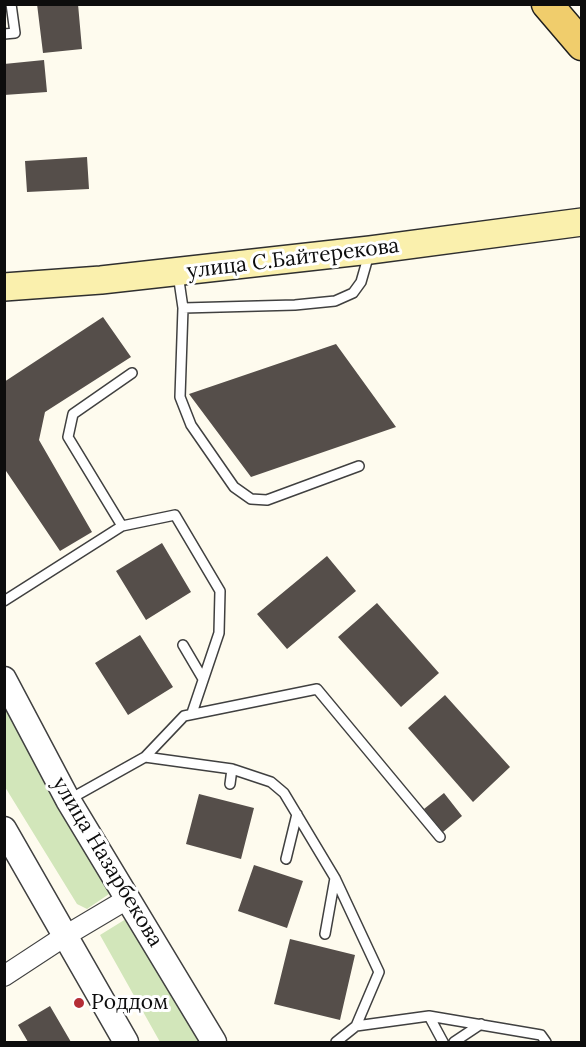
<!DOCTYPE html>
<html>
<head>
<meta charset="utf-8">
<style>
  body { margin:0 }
  #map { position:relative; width:586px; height:1047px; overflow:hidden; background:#fefbee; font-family:Lora,serif }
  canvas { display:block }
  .frame { position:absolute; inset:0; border:6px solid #0d0d0d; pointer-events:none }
</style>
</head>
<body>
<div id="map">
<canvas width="586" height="1047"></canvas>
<div class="frame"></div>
</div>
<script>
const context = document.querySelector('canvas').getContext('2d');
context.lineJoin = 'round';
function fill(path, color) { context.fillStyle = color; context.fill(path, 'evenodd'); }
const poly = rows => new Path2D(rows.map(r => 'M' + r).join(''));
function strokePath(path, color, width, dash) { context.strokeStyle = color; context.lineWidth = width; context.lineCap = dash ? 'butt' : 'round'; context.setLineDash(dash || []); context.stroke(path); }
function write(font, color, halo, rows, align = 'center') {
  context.font = font + ' Lora,serif'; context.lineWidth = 6; context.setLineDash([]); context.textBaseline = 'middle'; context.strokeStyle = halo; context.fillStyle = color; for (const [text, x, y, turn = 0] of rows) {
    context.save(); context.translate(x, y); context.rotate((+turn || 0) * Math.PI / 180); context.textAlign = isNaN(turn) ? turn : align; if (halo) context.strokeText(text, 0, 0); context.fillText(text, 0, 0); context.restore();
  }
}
fill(poly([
  [5,691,118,879,109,894,87,909,77,904,5,787],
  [134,914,213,1042,160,1042,100,935]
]), '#d2e6ba');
fill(poly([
  [37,4,78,4,82,49,43,53],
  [44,60,47,92,4,95,4,64],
  [87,157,89,189,27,192,25,161],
  [103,317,131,357,45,412,39,440,92,532,60,551,4,468,4,382],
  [336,344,396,427,251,477,189,394],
  [162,543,191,592,146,620,116,571],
  [327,556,356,591,287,649,257,614],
  [377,603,439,673,401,707,338,637],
  [140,635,173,687,128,715,95,663],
  [445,695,510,767,473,802,408,728],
  [444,793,462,816,443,832,424,809],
  [199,794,254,808,241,859,186,844],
  [254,865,303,881,287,928,238,911],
  [290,939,355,955,340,1020,274,1004],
  [50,1006,71,1042,28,1042,18,1025]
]), '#554e4a');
const service = poly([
  [4,34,15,33,11,4],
  [178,274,183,308,180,397,191,425,234,487,251,499,267,500,359,466],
  [183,308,295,305,335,301,353,293,361,282,369,254],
  [122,526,68,437,73,414,132,373],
  [4,601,122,526,175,515,220,591,219,633,192,713],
  [183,645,203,679],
  [145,757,232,769,271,782,284,793,335,878,379,972,356,1026],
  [230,784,232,769],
  [70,799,145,757,184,716,317,689,440,837],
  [286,859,297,814],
  [325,934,335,878],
  [429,1016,443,1042],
  [336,1042,356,1026,429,1016,541,1035,546,1042],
  [454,1042,481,1024]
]);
const minor = poly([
  [4,976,65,936,129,898]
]);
const tertiary = poly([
  [4,679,68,800,214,1042],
  [4,829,126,1042]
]);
const secondary = poly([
  [4,287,101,280,370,250,582,222]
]);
const primary = poly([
  [547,4,582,45]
]);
strokePath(service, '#404040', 12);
strokePath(minor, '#404040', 22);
strokePath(tertiary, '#404040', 27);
strokePath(secondary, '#2f2f2f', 30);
strokePath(primary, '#1e1e1e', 33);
strokePath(service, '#fff', 9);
strokePath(minor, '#fff', 20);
strokePath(tertiary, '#fff', 24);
strokePath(secondary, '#faf0ad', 27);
strokePath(primary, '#f0cd6c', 30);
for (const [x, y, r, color] of [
  [79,1003,6,"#b52e37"]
]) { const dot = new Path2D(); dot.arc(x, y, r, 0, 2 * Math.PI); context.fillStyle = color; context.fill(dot); strokePath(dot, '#fff', 2); }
write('21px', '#0d0d0d', '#fff', [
  ["улица С.Байтерекова",293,259,-7],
  ["улица Назарбекова",107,862,59]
]);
write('21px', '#0d0d0d', '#fff', [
  ["Роддом",91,1003]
], 'left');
</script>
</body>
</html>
